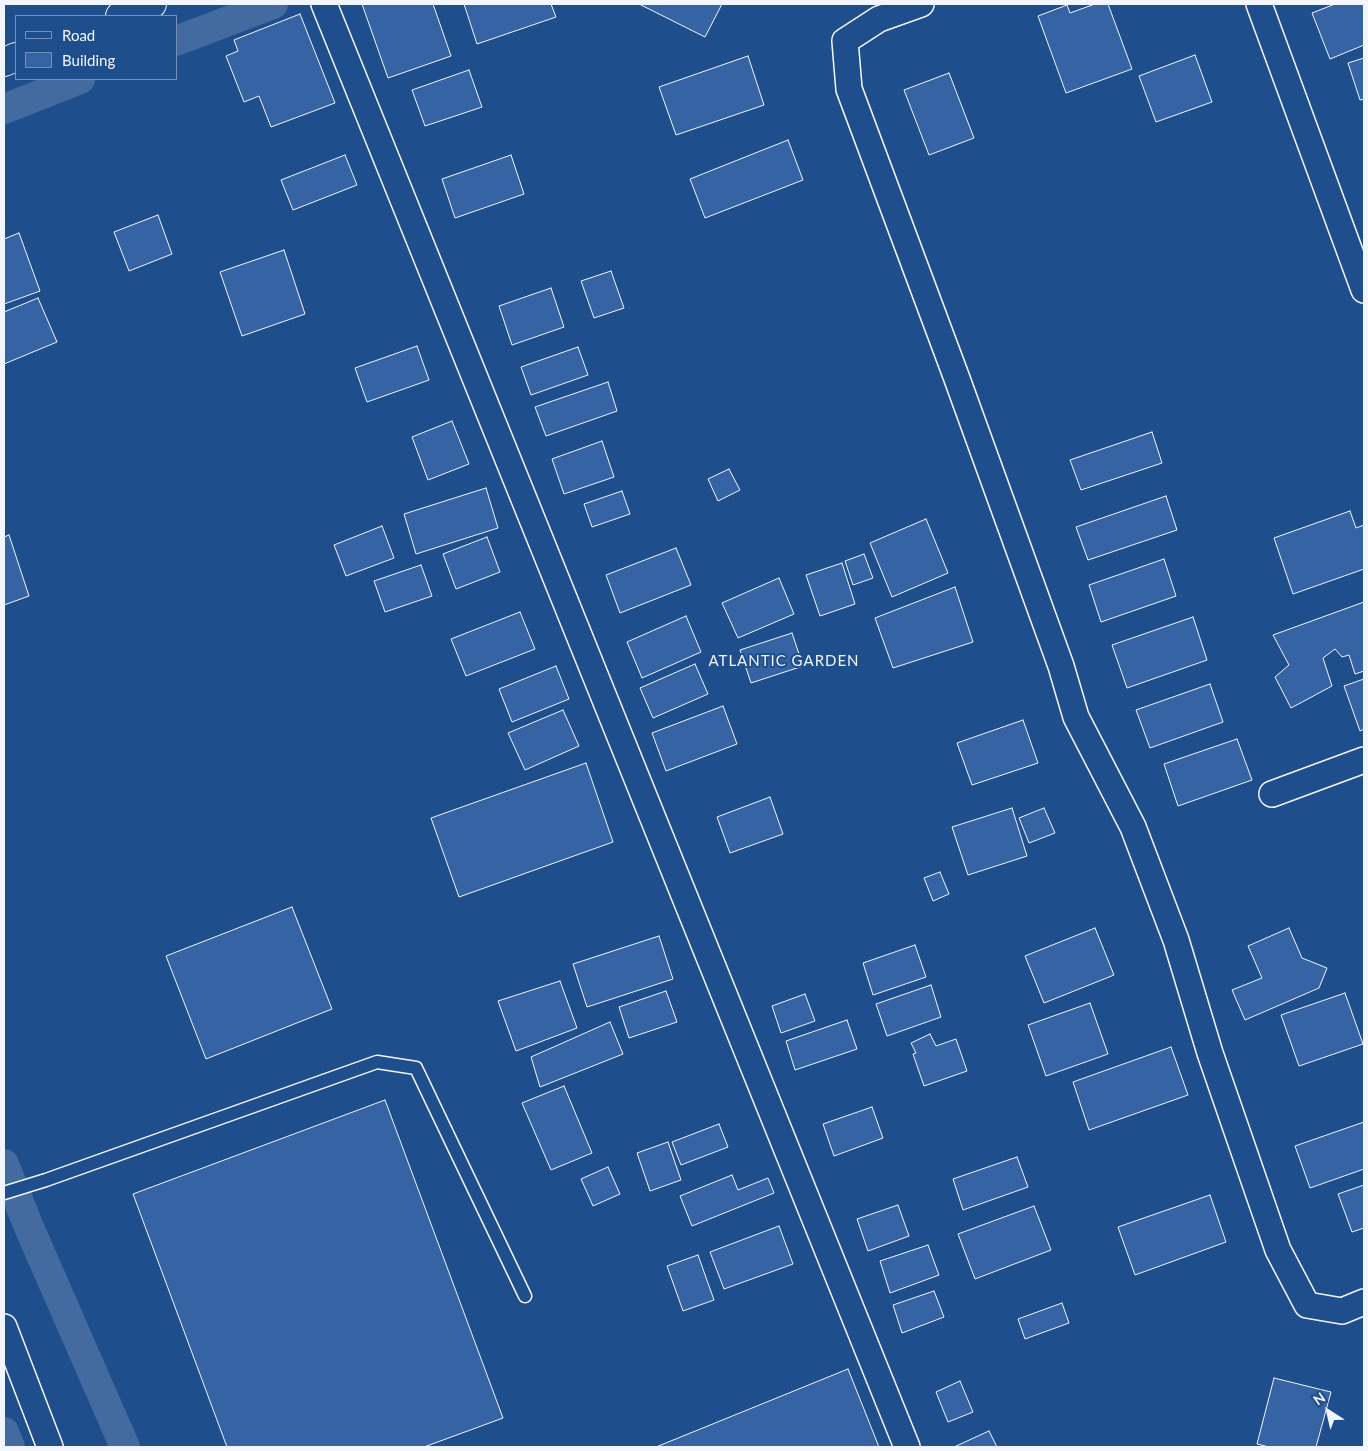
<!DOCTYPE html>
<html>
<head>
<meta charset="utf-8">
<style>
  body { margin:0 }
  #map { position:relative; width:1368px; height:1451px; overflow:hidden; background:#1f4e8c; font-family:Lato,sans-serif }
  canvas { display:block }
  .frame { position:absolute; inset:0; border:5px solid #f2f6ff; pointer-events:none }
  .legend { position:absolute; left:15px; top:15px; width:162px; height:65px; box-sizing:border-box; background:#1f4e8c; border:1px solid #7391ba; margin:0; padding:6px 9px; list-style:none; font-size:15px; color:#f2f6ff }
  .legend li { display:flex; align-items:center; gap:10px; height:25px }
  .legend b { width:25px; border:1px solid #7391ba }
  .north { position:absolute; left:1303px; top:1386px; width:50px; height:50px; -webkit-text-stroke:4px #1f4e8c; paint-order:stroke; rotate:325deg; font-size:14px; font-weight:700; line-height:20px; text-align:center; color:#f2f6ff }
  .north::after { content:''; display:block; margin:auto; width:18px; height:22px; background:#f2f6ff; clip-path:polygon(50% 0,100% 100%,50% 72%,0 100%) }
</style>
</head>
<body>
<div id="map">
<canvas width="1368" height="1451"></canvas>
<div class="frame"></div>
<ul class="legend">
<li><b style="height:6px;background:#1f4e8c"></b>Road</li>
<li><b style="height:14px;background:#3563a3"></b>Building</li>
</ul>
<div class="north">N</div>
</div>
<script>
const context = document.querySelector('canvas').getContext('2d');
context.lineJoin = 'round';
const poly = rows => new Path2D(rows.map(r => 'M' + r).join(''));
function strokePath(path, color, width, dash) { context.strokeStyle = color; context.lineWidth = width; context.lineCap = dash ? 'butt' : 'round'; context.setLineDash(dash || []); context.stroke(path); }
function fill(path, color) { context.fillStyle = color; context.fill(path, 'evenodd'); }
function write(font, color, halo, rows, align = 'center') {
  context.font = font + ' Lato,sans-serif'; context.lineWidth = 4; context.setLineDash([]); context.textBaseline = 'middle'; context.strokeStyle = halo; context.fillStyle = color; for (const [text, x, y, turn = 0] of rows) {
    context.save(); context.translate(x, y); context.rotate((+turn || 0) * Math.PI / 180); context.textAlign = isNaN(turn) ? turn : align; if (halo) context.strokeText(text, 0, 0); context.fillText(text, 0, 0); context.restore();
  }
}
strokePath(poly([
  [176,41,273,4],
  [4,109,80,79],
  [4,1164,28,1225,125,1447],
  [4,1432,10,1447]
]), '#446ba0', 30);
const building = poly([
  [362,4,433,4,451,56,388,78,362,4],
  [464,4,551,4,556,17,477,44,464,4],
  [639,4,722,4,705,37,639,4],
  [1095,4,1108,4,1132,69,1066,93,1038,16,1067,5,1070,13,1095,4],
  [1335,4,1364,4,1364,45,1330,59,1312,13,1335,4],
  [300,14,335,103,271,127,259,96,244,102,226,56,238,51,234,40,300,14],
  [1195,55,1212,102,1156,122,1139,76,1195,55],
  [748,56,764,105,676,135,659,87,748,56],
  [1364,58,1364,99,1360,100,1348,63,1364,58],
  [469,70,482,107,425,126,412,90,469,70],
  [949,73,974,138,929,155,904,90,949,73],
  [788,140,803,180,705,218,690,179,788,140],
  [345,155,357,185,293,210,281,180,345,155],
  [511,155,524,194,455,218,442,179,511,155],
  [158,215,172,254,129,271,114,232,158,215],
  [19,233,40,291,4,304,4,239,19,233],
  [284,250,305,314,242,336,220,272,284,250],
  [611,271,624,308,594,318,581,281,611,271],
  [551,288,564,327,512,345,499,306,551,288],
  [38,298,57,342,4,364,4,312,38,298],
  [417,346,429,380,367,402,355,368,417,346],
  [578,347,588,375,531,395,521,367,578,347],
  [608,382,617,411,546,436,535,407,608,382],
  [452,421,469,464,428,480,412,437,452,421],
  [1152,432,1162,463,1081,490,1070,460,1152,432],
  [602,441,614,477,564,494,552,459,602,441],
  [729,469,740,490,718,501,708,479,729,469],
  [486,488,498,528,416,554,404,514,486,488],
  [622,491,630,514,592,527,584,504,622,491],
  [1166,496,1177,530,1088,560,1076,527,1166,496],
  [1350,511,1356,528,1364,525,1364,569,1293,594,1274,538,1350,511],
  [926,519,948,573,892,597,870,543,926,519],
  [382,526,394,558,346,576,334,545,382,526],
  [9,535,29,596,4,605,4,537,9,535],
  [487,537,500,572,456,589,443,554,487,537],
  [676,548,691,585,620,613,606,575,676,548],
  [864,554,873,578,853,585,845,561,864,554],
  [1164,559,1176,596,1101,622,1089,585,1164,559],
  [842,563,855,604,820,616,806,575,842,563],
  [421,565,432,596,385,612,374,581,421,565],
  [779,578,794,614,738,638,722,603,779,578],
  [955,587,973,642,893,668,875,618,955,587],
  [1364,602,1364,671,1355,674,1349,655,1342,657,1335,649,1323,658,1332,686,1291,708,1275,677,1289,665,1273,635,1364,602],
  [520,612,535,649,466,676,451,639,520,612],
  [686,616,701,652,642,678,627,642,686,616],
  [1193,617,1207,660,1127,688,1112,645,1193,617],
  [792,633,803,666,751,683,740,650,792,633],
  [695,664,708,694,653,718,640,688,695,664],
  [556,666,569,699,512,722,499,689,556,666],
  [1364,679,1364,729,1360,731,1344,686,1364,679],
  [1210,684,1223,722,1150,748,1136,710,1210,684],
  [723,706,737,744,666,771,652,733,723,706],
  [563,710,579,746,525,770,508,733,563,710],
  [1023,720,1038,763,972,785,957,743,1023,720],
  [1237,739,1252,780,1178,806,1164,764,1237,739],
  [586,763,613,842,459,897,431,818,586,763],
  [770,797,783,834,730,853,717,817,770,797],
  [1012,808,1027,856,968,875,952,827,1012,808],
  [1044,808,1055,833,1029,843,1019,818,1044,808],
  [940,872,949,894,933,901,924,878,940,872],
  [292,907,332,1009,206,1059,166,956,292,907],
  [1095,928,1114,975,1044,1003,1025,956,1095,928],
  [1289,928,1302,958,1327,968,1319,988,1245,1020,1232,990,1262,978,1248,946,1289,928],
  [659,936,673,979,587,1007,573,964,659,936],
  [915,945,926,977,873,995,863,963,915,945],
  [560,981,577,1028,516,1051,498,1001,560,981],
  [931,985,941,1017,887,1036,876,1004,931,985],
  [666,991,677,1022,629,1038,619,1007,666,991],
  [1345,993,1363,1044,1299,1066,1281,1015,1345,993],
  [805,994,815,1021,781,1033,772,1006,805,994],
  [1090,1003,1108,1054,1046,1076,1028,1025,1090,1003],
  [847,1020,857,1049,795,1070,786,1041,847,1020],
  [610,1022,623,1054,540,1087,531,1057,610,1022],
  [930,1034,936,1046,956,1039,967,1071,924,1086,913,1054,916,1053,911,1043,930,1034],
  [1171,1047,1188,1095,1089,1130,1073,1082,1171,1047],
  [564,1086,592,1153,551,1170,522,1103,564,1086],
  [385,1100,503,1418,424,1447,227,1447,133,1194,385,1100],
  [872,1107,883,1138,834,1156,823,1124,872,1107],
  [1364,1122,1364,1169,1310,1188,1295,1146,1364,1122],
  [719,1124,728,1147,681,1165,672,1142,719,1124],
  [668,1142,681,1180,650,1191,637,1153,668,1142],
  [1017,1157,1028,1187,963,1210,953,1179,1017,1157],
  [608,1167,620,1194,593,1206,581,1179,608,1167],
  [732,1175,738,1190,768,1178,774,1193,692,1226,680,1196,732,1175],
  [1364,1185,1364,1228,1352,1232,1338,1194,1364,1185],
  [1210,1195,1226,1242,1135,1275,1118,1227,1210,1195],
  [898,1205,909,1236,868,1251,857,1219,898,1205],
  [1034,1206,1051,1250,975,1279,958,1234,1034,1206],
  [779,1226,793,1264,724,1289,710,1252,779,1226],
  [928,1245,939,1275,890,1293,880,1261,928,1245],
  [698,1255,714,1300,683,1311,667,1266,698,1255],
  [934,1291,944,1317,902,1333,893,1305,934,1291],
  [1062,1303,1069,1323,1025,1339,1018,1319,1062,1303],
  [848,1369,879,1447,656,1447,848,1369],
  [1274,1378,1331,1392,1316,1447,1269,1447,1257,1444,1274,1378],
  [960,1381,973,1412,948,1422,936,1392,960,1381],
  [989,1431,997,1447,954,1447,989,1431]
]);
fill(building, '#3563a3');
strokePath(building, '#f2f6ff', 1);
const service = poly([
  [4,1193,46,1180,377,1062,416,1068,525,1296]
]);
const minor = poly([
  [324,4,907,1447],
  [921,4,879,19,845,41,849,89,956,376,1061,666,1076,717,1133,827,1176,940,1210,1053,1278,1250,1307,1305,1342,1311,1364,1302],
  [1259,4,1364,290],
  [1272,794,1364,760],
  [4,1327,50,1447]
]);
const primary = poly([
  [120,16,152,4],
  [4,62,16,57]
]);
strokePath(service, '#f2f6ff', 15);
strokePath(minor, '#f2f6ff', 28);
strokePath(primary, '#f2f6ff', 30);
strokePath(service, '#1f4e8c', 12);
strokePath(minor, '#1f4e8c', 25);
strokePath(primary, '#1f4e8c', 28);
context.letterSpacing = '1px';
write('15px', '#f2f6ff', '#1f4e8c', [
  ["ATLANTIC GARDEN",784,661]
]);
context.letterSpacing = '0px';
</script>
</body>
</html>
